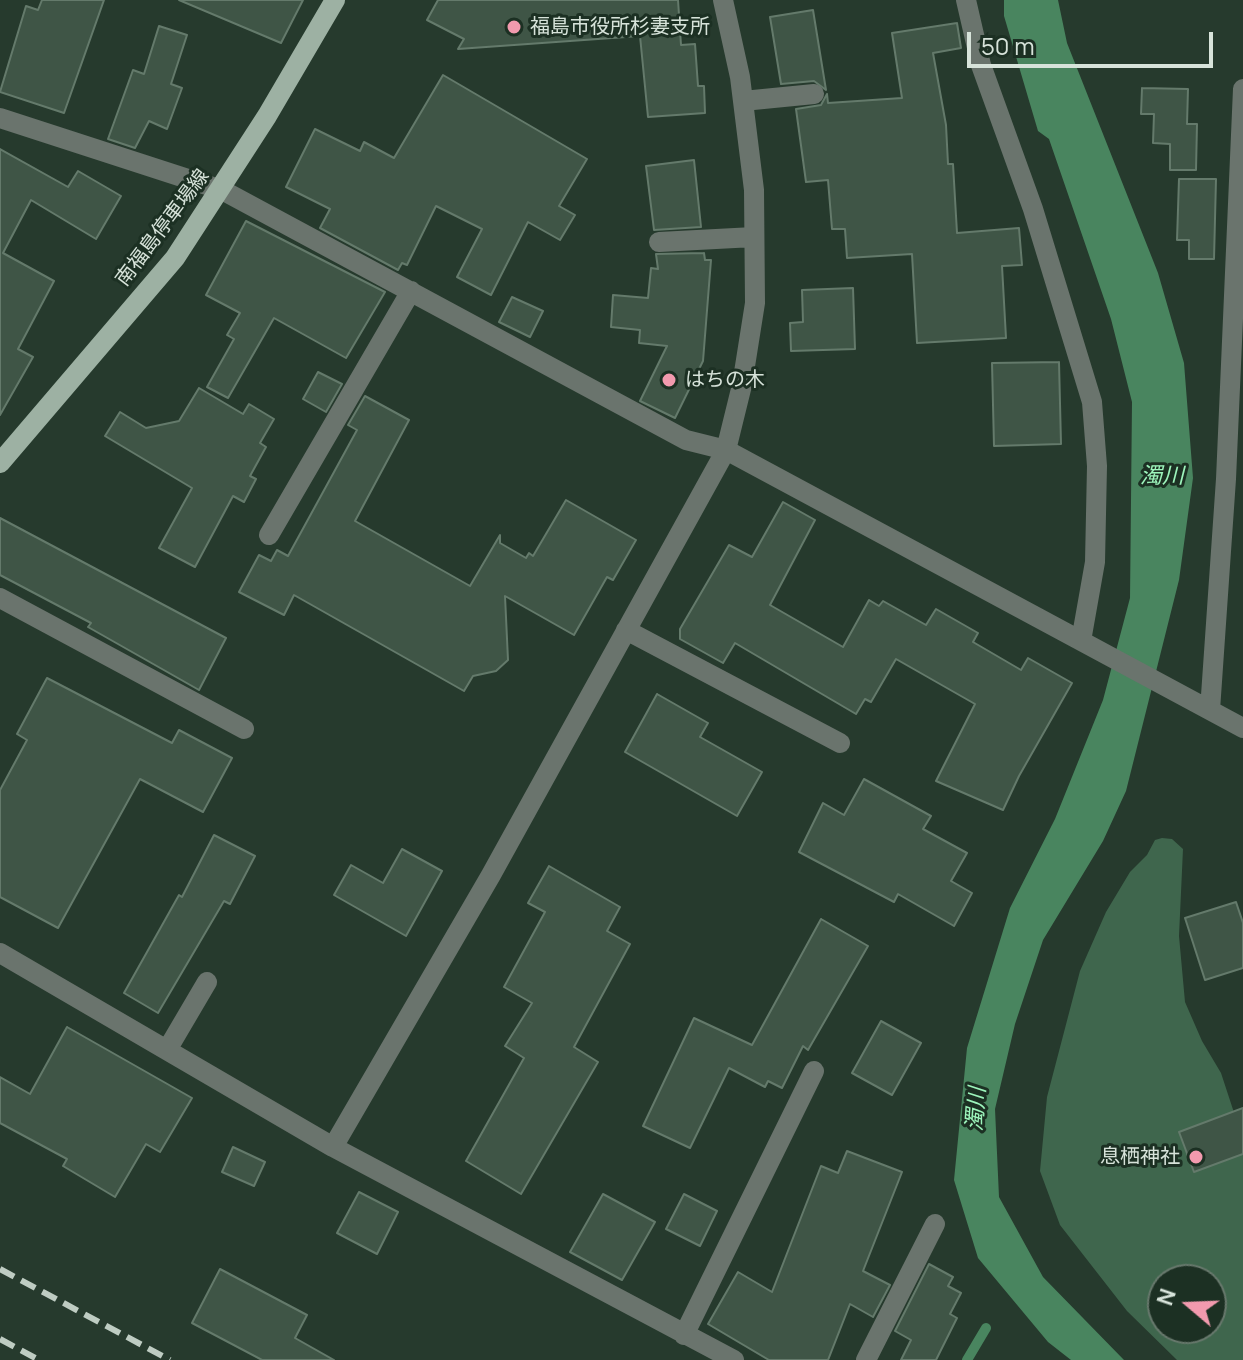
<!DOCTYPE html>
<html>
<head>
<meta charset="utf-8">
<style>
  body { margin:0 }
  #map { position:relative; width:1243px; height:1360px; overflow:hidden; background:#263a2d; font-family:Manrope,sans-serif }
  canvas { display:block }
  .north { position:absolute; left:1147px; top:1264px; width:80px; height:80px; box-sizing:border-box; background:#1c3023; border:2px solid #67786c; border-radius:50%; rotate:289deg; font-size:22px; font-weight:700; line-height:32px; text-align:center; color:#d7e3da }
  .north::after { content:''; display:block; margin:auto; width:28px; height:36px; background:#f29aae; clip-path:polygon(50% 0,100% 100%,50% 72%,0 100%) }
  .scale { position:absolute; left:967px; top:32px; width:246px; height:36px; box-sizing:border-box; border:4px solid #d7e3da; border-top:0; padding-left:10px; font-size:24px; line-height:28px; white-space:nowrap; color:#d7e3da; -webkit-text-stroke:6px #1c3023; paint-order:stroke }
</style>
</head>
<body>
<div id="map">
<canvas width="1243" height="1360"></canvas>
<div class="north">N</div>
<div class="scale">50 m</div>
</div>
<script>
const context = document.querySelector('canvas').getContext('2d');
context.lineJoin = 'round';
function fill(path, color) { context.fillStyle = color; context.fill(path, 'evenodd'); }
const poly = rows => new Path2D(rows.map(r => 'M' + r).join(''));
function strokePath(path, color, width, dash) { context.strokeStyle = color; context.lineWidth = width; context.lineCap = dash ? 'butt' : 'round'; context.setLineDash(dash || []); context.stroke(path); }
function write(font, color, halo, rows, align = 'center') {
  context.font = font + ' Manrope,"Noto Sans JP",sans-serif'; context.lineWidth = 6; context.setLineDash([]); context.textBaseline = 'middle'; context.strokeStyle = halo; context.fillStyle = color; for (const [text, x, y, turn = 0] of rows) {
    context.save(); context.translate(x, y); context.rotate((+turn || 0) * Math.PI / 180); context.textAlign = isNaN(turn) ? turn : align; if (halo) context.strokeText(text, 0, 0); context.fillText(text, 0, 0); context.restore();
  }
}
fill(poly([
  [1162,838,1172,839,1183,849,1179,936,1185,1002,1202,1041,1221,1073,1243,1140,1243,1360,1177,1360,1127,1311,1060,1225,1040,1171,1047,1097,1080,971,1106,912,1130,872,1147,855,1155,840],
  [1163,1280,1211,1280,1211,1328,1163,1328]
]), '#3f664d');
fill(poly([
  [1004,0,1058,0,1067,43,1158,273,1184,363,1193,478,1179,580,1126,791,1103,841,1043,940,1015,1024,995,1109,999,1197,1043,1277,1124,1360,1071,1360,1048,1342,978,1258,954,1180,967,1048,1010,908,1055,819,1103,700,1130,598,1132,402,1111,319,1049,139,1038,131,1004,16]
]), '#49855f');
strokePath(poly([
  [967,1360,986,1328]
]), '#49855f', 10);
const building = poly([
  [42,0,104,0,64,113,0,92,26,6,38,10,42,0],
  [179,0,303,0,281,43,179,0],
  [438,0,678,0,681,45,695,44,698,86,704,86,705,113,648,117,640,36,458,49,464,39,427,20,438,0],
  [813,10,826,90,814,81,781,84,770,17,813,10],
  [957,23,961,48,933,53,946,125,948,164,953,164,957,233,1019,228,1022,265,1002,266,1006,338,917,343,912,254,847,258,845,229,832,229,828,180,806,182,796,109,821,105,827,94,828,103,902,98,892,33,957,23],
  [159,26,187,35,171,84,182,88,167,129,149,121,135,148,108,139,133,70,144,74,159,26],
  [443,75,587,159,559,206,575,215,560,240,528,222,491,295,457,277,482,229,436,206,407,265,402,263,398,270,320,228,330,209,286,187,315,129,360,151,364,142,394,158,443,75],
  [1142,88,1188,89,1187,124,1197,124,1196,170,1170,170,1170,144,1153,143,1154,114,1141,114,1142,88],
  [0,149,68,187,78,171,121,196,96,239,31,200,3,253,54,281,18,349,33,357,0,415,0,149],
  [694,160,701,227,654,230,646,166,694,160],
  [1179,179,1216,179,1214,259,1189,259,1189,240,1177,240,1179,179],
  [246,221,385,292,346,358,274,318,228,398,207,387,234,339,227,335,240,313,206,295,246,221],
  [704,253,705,260,711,260,703,361,675,418,640,401,667,346,639,343,640,330,611,327,613,295,648,298,651,268,658,269,656,254,704,253],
  [853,288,855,349,791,351,790,323,803,322,802,290,853,288],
  [512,297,543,311,530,337,499,322,512,297],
  [1059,362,1061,444,994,446,992,363,1059,362],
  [318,372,342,384,326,412,303,399,318,372],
  [199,388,243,414,249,404,274,419,260,443,266,447,250,476,256,479,244,502,233,496,195,567,159,548,192,488,105,436,120,412,146,428,179,421,199,388],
  [365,396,409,420,355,521,470,586,500,535,500,543,526,558,529,553,533,556,566,500,636,540,613,580,607,577,574,635,505,596,508,660,496,671,473,676,464,691,294,595,284,615,239,592,259,555,271,561,277,550,288,556,357,430,348,425,365,396],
  [783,502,815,520,770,605,843,647,869,600,879,606,883,601,926,625,936,609,978,633,973,642,1021,670,1028,658,1072,683,1019,776,1003,810,936,781,975,704,896,659,871,702,865,699,856,714,735,643,723,663,680,639,680,629,729,545,752,557,783,502],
  [0,518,226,638,199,690,88,627,91,623,0,575,0,518],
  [47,678,172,743,179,730,232,758,203,812,140,779,58,928,0,897,0,790,27,740,17,734,47,678],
  [657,694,708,723,700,737,762,772,737,816,625,752,657,694],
  [864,779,931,816,923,829,967,853,951,881,972,893,954,926,898,894,894,902,799,852,823,803,844,815,864,779],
  [214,835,255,856,230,904,224,901,158,1013,124,993,179,895,182,897,214,835],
  [402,849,442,871,406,936,334,895,351,865,383,883,402,849],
  [549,866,620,907,607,931,630,944,574,1047,598,1062,521,1194,466,1161,524,1058,505,1046,532,1003,504,987,545,912,528,903,549,866],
  [1236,902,1243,923,1243,968,1205,980,1185,918,1236,902],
  [821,919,868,946,808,1050,803,1046,782,1088,768,1081,765,1087,729,1068,690,1148,643,1126,694,1018,752,1045,821,919],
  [881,1021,921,1043,892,1095,852,1073,881,1021],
  [67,1027,192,1098,160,1152,146,1144,115,1197,63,1166,67,1159,0,1123,0,1077,30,1094,67,1027],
  [1243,1108,1243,1154,1194,1172,1179,1132,1243,1108],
  [233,1147,265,1162,254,1186,222,1172,233,1147],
  [847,1151,902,1172,863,1271,890,1285,873,1317,850,1304,828,1360,769,1360,708,1324,738,1272,772,1292,821,1166,838,1173,847,1151],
  [359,1192,398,1212,377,1254,337,1233,359,1192],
  [603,1194,655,1222,622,1280,570,1252,603,1194],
  [684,1194,717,1211,700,1246,666,1229,684,1194],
  [929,1264,953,1277,948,1286,961,1293,950,1314,957,1318,936,1360,901,1360,911,1340,895,1331,929,1264],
  [220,1269,307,1315,295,1338,334,1360,262,1360,192,1323,220,1269]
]);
fill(building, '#3f5546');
strokePath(building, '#647a6b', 2);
strokePath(poly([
  [966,0,981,65,1033,209,1092,402,1097,466,1095,562,1081,641],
  [743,101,814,94],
  [0,118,222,190,686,440,726,450,1243,728],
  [659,242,754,237],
  [269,535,411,291],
  [0,598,244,729],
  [626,630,840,743],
  [1210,710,1226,479,1243,89],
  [0,953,333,1147,734,1360],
  [167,1050,207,982],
  [333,1147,491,875,726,450,742,385,755,303,754,190,740,77,723,0],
  [684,1335,814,1071],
  [866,1360,935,1224]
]), '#6a746d', 20);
strokePath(poly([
  [0,463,175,258,267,116,335,0]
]), '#9db1a3', 20);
strokePath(poly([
  [0,1269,170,1360],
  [0,1339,39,1360]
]), '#beccc2', 6, [16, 8]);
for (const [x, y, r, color] of [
  [514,27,8,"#f29aae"],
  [669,380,8,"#f29aae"],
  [1196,1157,8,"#f29aae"]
]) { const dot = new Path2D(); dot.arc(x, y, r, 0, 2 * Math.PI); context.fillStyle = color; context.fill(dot); strokePath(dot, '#1c3023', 3); }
write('20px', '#d7e3da', '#1c3023', [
  ["福島市役所杉妻支所",530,27],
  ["はちの木",685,380],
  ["息栖神社",1180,1157,"right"]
], 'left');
write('20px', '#d7e3da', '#1c3023', [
  ["南福島停車場線",163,228,-53]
]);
write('italic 22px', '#9df5bc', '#1c3023', [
  ["濁川",1162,477],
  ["濁川",977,1109,-86]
]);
</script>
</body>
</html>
